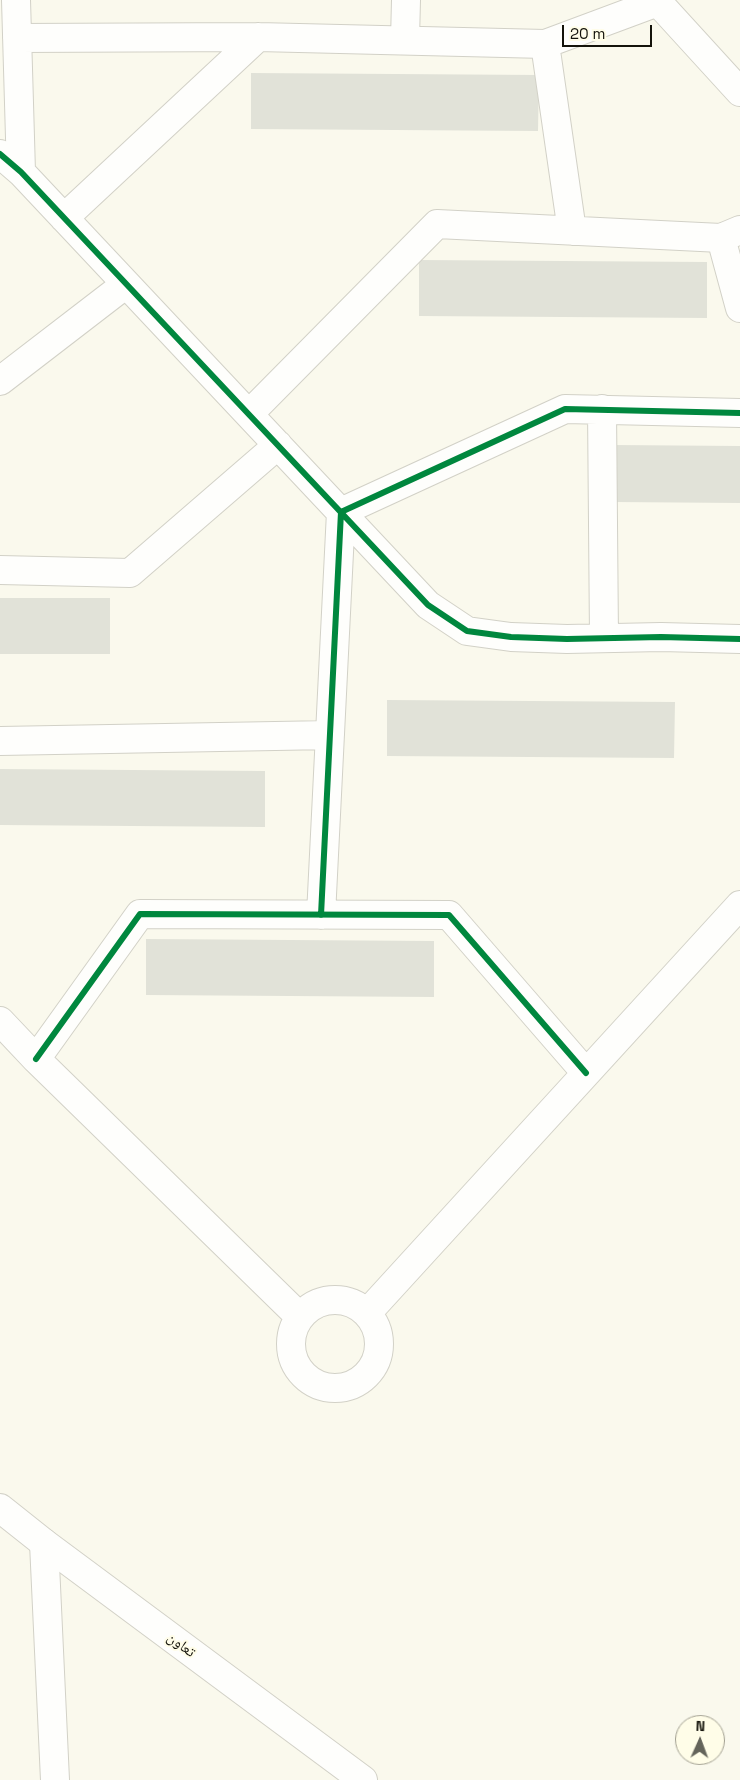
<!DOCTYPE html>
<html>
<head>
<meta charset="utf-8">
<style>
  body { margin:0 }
  #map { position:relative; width:740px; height:1780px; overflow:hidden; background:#faf9ed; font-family:"Space Grotesk",sans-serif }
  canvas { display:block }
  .north { position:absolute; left:675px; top:1715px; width:50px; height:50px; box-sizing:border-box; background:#fffde8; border:1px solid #a19f90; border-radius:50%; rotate:2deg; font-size:14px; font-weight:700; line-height:20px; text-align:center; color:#14130b }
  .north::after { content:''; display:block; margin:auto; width:18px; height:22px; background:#64645a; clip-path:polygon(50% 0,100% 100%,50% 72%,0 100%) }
  .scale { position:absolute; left:562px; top:25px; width:90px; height:22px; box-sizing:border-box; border:2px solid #14130b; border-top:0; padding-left:6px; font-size:15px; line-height:18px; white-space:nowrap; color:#14130b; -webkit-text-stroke:4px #fffde8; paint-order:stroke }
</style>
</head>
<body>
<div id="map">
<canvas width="740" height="1780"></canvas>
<div class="north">N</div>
<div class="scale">20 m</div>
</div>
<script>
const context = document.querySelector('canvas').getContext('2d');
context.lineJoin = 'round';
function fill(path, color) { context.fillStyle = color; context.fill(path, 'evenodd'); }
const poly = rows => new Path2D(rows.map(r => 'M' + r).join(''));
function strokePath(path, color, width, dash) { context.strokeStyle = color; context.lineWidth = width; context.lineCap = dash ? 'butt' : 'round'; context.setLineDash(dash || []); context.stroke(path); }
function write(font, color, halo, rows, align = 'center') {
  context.font = font + ' "Space Grotesk","Noto Naskh Arabic",sans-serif'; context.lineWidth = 4; context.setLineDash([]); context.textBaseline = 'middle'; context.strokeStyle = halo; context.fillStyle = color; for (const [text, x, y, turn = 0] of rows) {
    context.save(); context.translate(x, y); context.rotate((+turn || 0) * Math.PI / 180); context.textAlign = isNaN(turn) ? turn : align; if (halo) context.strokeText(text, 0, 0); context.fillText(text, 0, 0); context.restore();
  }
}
fill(poly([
  [251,73,539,75,538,131,251,129],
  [419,260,707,262,707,318,419,316],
  [614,445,740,446,740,503,614,502],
  [0,598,110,598,110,654,0,654],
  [387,700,675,702,674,758,387,756],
  [0,769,265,771,265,827,0,825],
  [146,939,434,941,434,997,146,995]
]), '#e1e2d8');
const street = poly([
  [16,0,21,172],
  [17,38,258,37,545,44,658,2],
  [405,40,406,0],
  [545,44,572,231],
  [0,154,21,172,428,605,467,631,511,637,567,639,661,637,740,639],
  [64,218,258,37],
  [721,238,740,308],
  [0,381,126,284],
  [602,409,604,638],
  [249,414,437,224,721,238,740,230],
  [0,570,130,573,278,445],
  [0,741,330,735],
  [321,915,341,512,565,409,740,413],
  [0,1021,36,1059,300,1317],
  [36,1059,140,914,449,915,586,1073],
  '291 1344a44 44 0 1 1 88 0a44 44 0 1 1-88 0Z',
  [368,1312,740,905],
  [44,1543,55,1780]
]);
const secondary = poly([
  [656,0,740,92],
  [0,1508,44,1543,363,1780]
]);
strokePath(street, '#d2d1c7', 30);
strokePath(secondary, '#d2d1c7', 30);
strokePath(street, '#fefefc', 28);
strokePath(secondary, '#fefefc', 28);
strokePath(poly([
  [0,154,21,172,428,605,467,631,511,637,567,639,661,637,740,639],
  [321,915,341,512,565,409,740,413],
  [36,1059,140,914,449,915,586,1073]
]), '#00873e', 6);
write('15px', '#14130b', '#fffde8', [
  ["تعاون",181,1645,37]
]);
</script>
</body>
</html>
